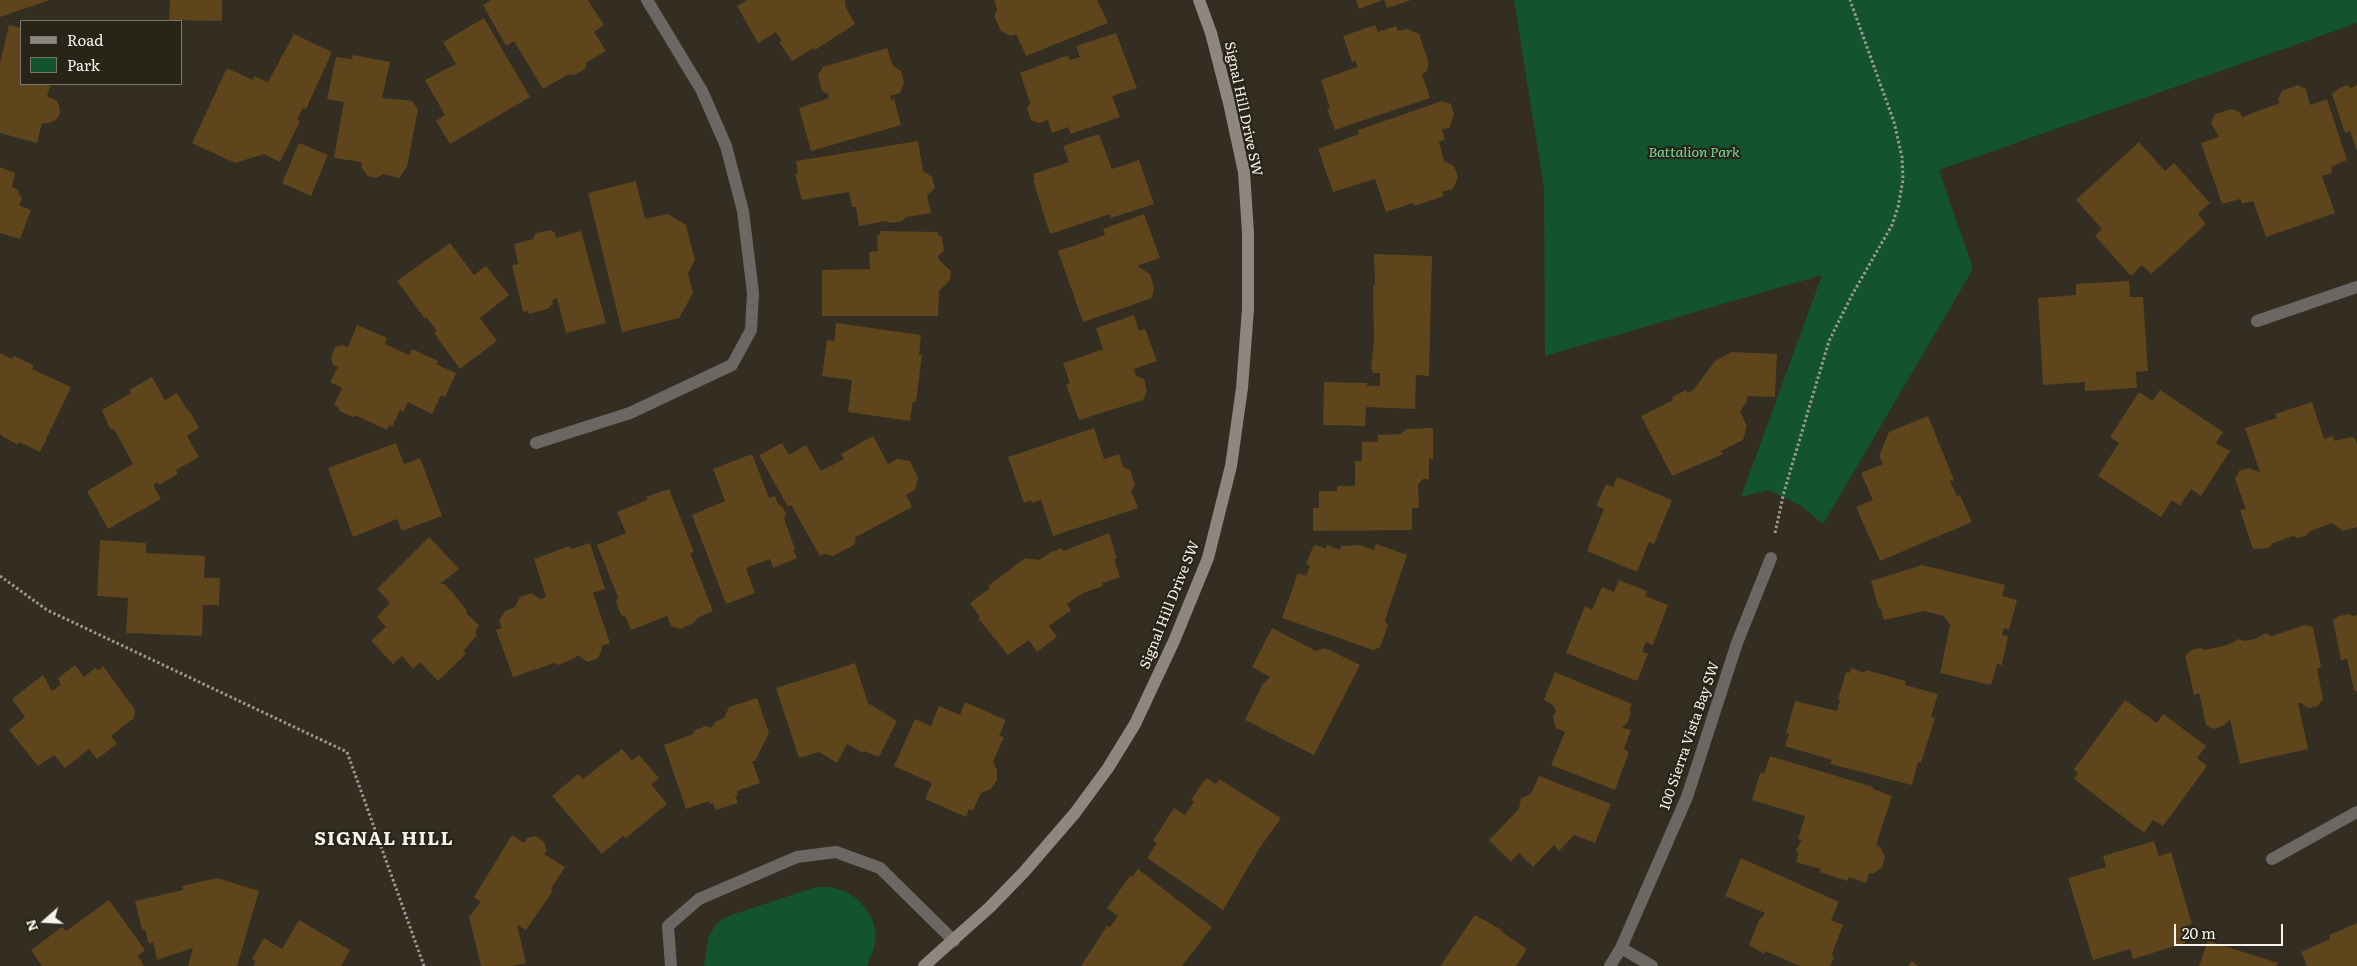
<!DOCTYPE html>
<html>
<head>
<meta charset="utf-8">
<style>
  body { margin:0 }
  #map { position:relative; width:2357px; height:966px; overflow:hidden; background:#332d22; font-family:Literata,serif }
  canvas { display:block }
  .legend { position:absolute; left:20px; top:20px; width:162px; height:65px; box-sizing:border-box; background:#292418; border:1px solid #7b776d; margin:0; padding:6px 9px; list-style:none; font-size:15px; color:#f7f3ec }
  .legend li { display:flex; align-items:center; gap:10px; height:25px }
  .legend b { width:25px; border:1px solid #7b776d }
  .north { position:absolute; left:20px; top:896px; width:50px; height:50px; -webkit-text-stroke:4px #292418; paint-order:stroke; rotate:251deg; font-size:14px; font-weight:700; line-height:20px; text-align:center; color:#f7f3ec }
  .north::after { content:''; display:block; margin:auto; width:18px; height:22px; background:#f7f3ec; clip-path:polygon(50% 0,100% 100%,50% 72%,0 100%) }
  .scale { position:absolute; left:2174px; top:924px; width:109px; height:22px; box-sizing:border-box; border:2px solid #f7f3ec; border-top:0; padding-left:6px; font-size:15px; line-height:18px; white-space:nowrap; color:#f7f3ec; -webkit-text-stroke:4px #292418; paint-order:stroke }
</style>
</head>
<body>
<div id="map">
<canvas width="2357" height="966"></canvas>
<ul class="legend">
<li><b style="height:6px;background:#8e867f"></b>Road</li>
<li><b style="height:14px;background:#14532f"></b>Park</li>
</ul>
<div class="north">N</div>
<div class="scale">20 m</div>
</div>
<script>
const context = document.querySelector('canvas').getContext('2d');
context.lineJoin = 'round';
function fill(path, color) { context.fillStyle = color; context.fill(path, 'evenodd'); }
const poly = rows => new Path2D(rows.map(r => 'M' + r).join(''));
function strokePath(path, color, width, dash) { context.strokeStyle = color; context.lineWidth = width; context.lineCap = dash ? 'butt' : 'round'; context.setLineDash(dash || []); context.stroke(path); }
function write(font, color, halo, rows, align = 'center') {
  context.font = font + ' Literata,serif'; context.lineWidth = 4.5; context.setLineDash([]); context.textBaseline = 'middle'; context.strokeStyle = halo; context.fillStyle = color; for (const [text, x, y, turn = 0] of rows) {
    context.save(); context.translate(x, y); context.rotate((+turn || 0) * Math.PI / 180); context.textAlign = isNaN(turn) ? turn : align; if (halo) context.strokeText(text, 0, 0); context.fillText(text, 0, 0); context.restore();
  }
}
fill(poly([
  [1514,0,2357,0,2357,23,1939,170,1973,269,1823,524,1800,505,1768,490,1741,497,1822,275,1545,356,1544,188],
  [816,887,831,887,845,891,857,899,867,910,873,922,876,935,874,948,867,966,704,966,708,938,716,924,728,916]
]), '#14532f');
fill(poly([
  [0,0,50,0,0,17],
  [170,0,222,0,222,21,169,20],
  [491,0,588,0,604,25,594,32,606,51,587,62,585,69,575,75,569,74,543,89,514,41,506,46,483,5],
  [747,0,845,0,846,8,855,24,815,50,814,48,792,61,779,42,782,41,776,32,758,43,737,6],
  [994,0,1097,0,1108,23,1026,56,1016,34,1011,36,1001,31,994,16,997,9],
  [1356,0,1383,0,1359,9],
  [1384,0,1411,0,1387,8],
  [484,18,530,97,450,144,436,121,445,115,425,80,456,64,443,42],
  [9,25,21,28,21,84,51,84,47,96,57,101,59,106,60,114,56,120,49,123,42,123,37,143,0,133,0,63],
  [1375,25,1378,32,1396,26,1398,31,1407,29,1419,34,1429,64,1426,72,1422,74,1430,98,1335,130,1327,109,1330,108,1321,80,1357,67,1356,61,1352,62,1343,36],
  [1116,33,1137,88,1112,96,1120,117,1071,134,1068,127,1052,133,1048,120,1039,123,1031,120,1027,108,1030,103,1020,73,1068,55,1070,60,1080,57,1076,46],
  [294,34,332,52,306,109,303,108,297,120,300,121,280,162,264,154,235,163,192,143,227,68,253,80,254,76,268,82],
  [887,48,893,66,901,71,904,83,900,93,890,96,891,100,894,99,901,125,811,151,799,108,829,98,828,94,822,91,818,75,823,67],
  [353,55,390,62,382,98,412,101,418,109,407,167,399,178,383,174,377,178,368,176,361,167,362,162,334,158,344,102,327,99,336,57,352,59],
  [2298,85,2306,89,2310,105,2327,99,2347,160,2331,167,2332,173,2322,176,2335,213,2266,237,2253,201,2242,204,2240,199,2222,204,2201,143,2219,137,2211,123,2215,114,2232,109,2240,112,2242,117,2280,103,2278,99,2282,91],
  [2347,85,2351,88,2357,85,2357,151,2350,131,2345,133,2332,94,2338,89],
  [1442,101,1451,104,1454,115,1449,128,1442,129,1445,139,1439,142,1444,161,1454,166,1458,177,1453,189,1442,192,1444,196,1414,206,1413,203,1386,212,1375,179,1333,192,1318,149,1359,134,1358,130],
  [1099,134,1112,169,1139,160,1154,204,1111,218,1110,214,1050,234,1033,180,1035,180,1033,174,1069,162,1063,146],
  [918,141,923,171,932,177,935,188,927,196,931,213,906,217,902,221,890,223,886,221,859,226,856,207,852,207,849,192,802,200,795,174,798,173,796,161],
  [2139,142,2165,171,2174,163,2210,203,2198,214,2206,224,2179,249,2151,274,2142,265,2131,276,2095,236,2102,229,2076,200],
  [299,143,328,155,311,196,282,183],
  [0,167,15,173,12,187,17,189,22,199,19,205,31,210,20,239,0,233],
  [636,181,645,219,668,214,686,225,695,260,688,273,693,293,679,318,622,332,588,193],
  [1144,214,1160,258,1137,266,1150,274,1154,288,1152,298,1083,322,1058,251,1105,235,1103,229],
  [551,230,555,233,556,238,581,231,606,323,566,333,557,298,552,300,553,305,549,306,550,308,529,314,528,311,523,312,512,265,518,264,514,244,533,239,536,233],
  [880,231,938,232,938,235,942,237,944,251,938,256,939,260,951,271,950,280,939,291,938,316,822,316,822,270,870,269,869,252,878,251,877,235,880,234],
  [450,243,474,275,486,266,509,295,480,318,497,341,460,369,434,333,437,331,426,317,425,319,397,281],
  [1374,254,1432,256,1429,376,1416,375,1415,409,1366,407,1365,426,1323,425,1324,382,1367,383,1367,386,1380,386,1380,373,1373,373,1371,368,1374,342,1373,285,1375,285],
  [2129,281,2130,297,2143,297,2148,371,2136,372,2137,388,2085,391,2085,382,2043,385,2038,298,2076,295,2076,284],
  [1134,315,1139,331,1145,329,1157,361,1134,369,1136,376,1144,379,1147,391,1143,400,1079,420,1066,384,1070,383,1063,363,1103,349,1096,328],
  [836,323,921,335,919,355,922,355,916,402,913,401,910,421,848,412,852,380,822,376,827,340,834,341],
  [357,325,387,338,385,344,409,355,412,349,438,361,436,364,456,373,445,397,441,395,432,414,408,402,403,412,400,410,392,427,389,425,387,430,357,416,352,417,340,411,338,407,334,405,342,388,330,382,338,367,333,365,331,357,335,347,342,345,348,347],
  [1732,352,1777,354,1775,397,1747,396,1747,401,1740,411,1747,426,1743,440,1721,451,1723,454,1672,476,1641,416,1673,400,1672,397,1686,390,1688,393,1694,389,1715,361],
  [0,353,12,359,14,356,29,363,34,366,32,369,71,387,40,452,19,442,18,445,2,436,0,433],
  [152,377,165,400,177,393,188,411,189,410,199,428,187,436,199,457,176,470,178,474,159,485,158,482,153,485,161,499,108,529,87,491,133,464,114,429,110,429,102,410,131,393,129,390],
  [2160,390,2223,432,2216,443,2230,451,2201,496,2191,489,2180,506,2172,500,2161,517,2098,476,2119,443,2110,437,2139,392,2153,401],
  [2312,402,2324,439,2333,436,2335,441,2351,437,2355,438,2357,444,2357,527,2343,531,2332,523,2310,531,2307,535,2298,538,2293,536,2273,543,2269,548,2253,549,2240,510,2246,509,2235,479,2239,471,2249,468,2260,472,2245,428,2277,418,2275,414],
  [1928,416,1954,480,1950,481,1957,496,1960,495,1972,522,1880,561,1856,507,1873,500,1861,473,1883,464,1879,456,1889,432],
  [1094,428,1104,459,1119,454,1123,467,1130,470,1135,485,1131,491,1138,508,1053,536,1041,500,1032,503,1031,500,1024,503,1008,457],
  [1433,428,1433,459,1429,459,1429,479,1423,479,1418,484,1419,508,1412,508,1412,530,1313,531,1313,508,1319,508,1319,491,1337,491,1337,486,1355,486,1355,461,1362,461,1362,442,1378,442,1378,435,1401,434,1406,429],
  [873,436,888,464,897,459,910,461,918,478,915,490,906,495,912,507,854,538,856,539,854,545,833,556,824,554,820,556,791,505,788,507,759,455,782,443,789,455,806,445,821,471,844,459,841,454],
  [396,443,404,464,420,458,442,516,402,531,397,519,353,537,328,468],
  [752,454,769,498,775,496,778,504,782,506,786,514,784,519,795,549,793,550,797,558,773,568,770,559,746,568,755,593,726,604,692,515,725,501,713,469],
  [1617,477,1672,500,1654,544,1649,542,1637,572,1587,551,1604,509,1596,506,1606,484,1613,487],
  [669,489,694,552,690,553,713,611,697,618,694,623,680,629,671,626,667,616,631,630,626,617,621,615,616,602,618,597,597,545,626,533,617,512,647,500,646,497],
  [1109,533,1117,559,1114,559,1120,577,1102,583,1103,586,1083,593,1067,604,1071,610,1049,626,1057,637,1037,652,1029,640,1008,655,978,618,980,617,970,603,990,588,988,586,1025,558,1039,560,1051,552,1062,548,1063,551],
  [429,537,459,569,440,584,445,584,467,610,466,613,479,625,475,633,477,635,463,651,466,654,438,681,420,662,413,669,402,656,393,664,371,641,386,627,377,617,390,603,377,589],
  [100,540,146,543,146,553,205,556,204,578,220,578,219,605,203,605,202,636,126,633,128,598,97,596],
  [590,543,605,589,593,593,610,643,601,646,602,649,598,658,588,662,577,655,575,658,558,665,554,663,513,677,496,630,502,628,499,621,505,611,515,607,520,597,531,593,541,599,546,597,534,559,570,546,571,549],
  [1376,544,1407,555,1385,620,1388,626,1380,647,1373,650,1282,618,1298,573,1306,576,1310,566,1306,564,1313,547,1316,545,1326,549,1327,545,1340,550,1341,546,1360,545,1374,550],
  [1922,565,2005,585,2002,596,2017,600,2009,630,2004,628,2002,635,2008,636,2002,665,1997,664,1991,685,1940,673,1950,625,1944,616,1924,611,1884,620,1881,609,1879,609,1871,581],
  [1619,580,1647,591,1645,596,1668,605,1653,645,1646,642,1642,652,1648,654,1637,681,1566,653,1585,606,1592,610,1602,587,1614,592],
  [2349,614,2352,616,2357,615,2357,692,2354,690,2347,659,2341,660,2333,620,2339,616],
  [2305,625,2313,627,2321,667,2317,669,2323,699,2318,706,2308,708,2301,703,2298,703,2308,749,2240,764,2230,719,2223,726,2213,729,2206,725,2199,693,2194,695,2185,655,2192,650,2200,648,2205,650,2227,645,2239,639,2244,641,2255,639,2266,633,2272,636],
  [1272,628,1316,651,1325,648,1360,665,1314,755,1245,720,1263,684,1270,677,1252,667],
  [855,663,868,703,897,721,879,757,864,751,863,753,847,744,837,763,819,752,799,758,776,688],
  [75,665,84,677,95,668,99,670,103,666,135,710,134,718,111,736,117,744,97,759,89,749,65,768,54,755,38,766,9,730,25,717,12,699,43,675,52,691,61,685,58,678],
  [1851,668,1865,673,1866,670,1906,681,1905,685,1938,694,1931,717,1935,718,1921,763,1918,762,1912,785,1830,764,1832,760,1785,746,1789,734,1786,733,1795,701,1837,711,1840,700,1838,699,1846,672,1849,673],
  [1555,672,1632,704,1629,710,1631,713,1627,723,1622,727,1631,730,1624,749,1629,752,1615,790,1551,765,1565,732,1556,728,1553,717,1556,711,1553,705,1544,700],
  [757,698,769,733,755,761,752,761,760,783,737,791,738,795,735,796,738,803,716,810,713,803,710,804,709,801,686,809,664,745,693,734,695,730,706,726,711,728,715,722,724,718,729,707],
  [2125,700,2157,723,2163,714,2206,746,2197,758,2207,766,2163,826,2153,820,2144,833,2074,779,2078,773,2074,769],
  [965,702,1006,720,999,736,1004,737,993,762,997,770,997,780,991,789,981,793,973,810,969,809,966,817,925,799,932,783,894,766,915,719,931,726,939,706,960,715],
  [622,749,632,761,639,755,659,778,651,784,667,804,626,838,623,836,602,854,552,796,578,774,583,779],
  [1770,756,1873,787,1873,789,1892,796,1876,845,1880,847,1885,857,1882,868,1873,874,1869,873,1866,883,1849,877,1847,881,1820,872,1821,869,1796,862,1798,855,1796,850,1802,840,1798,839,1805,816,1752,800,1760,773,1764,774],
  [1539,776,1611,804,1595,843,1574,835,1559,851,1554,845,1533,867,1519,853,1511,862,1489,840,1519,809,1521,798,1531,794],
  [1206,778,1216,784,1219,779,1281,818,1259,849,1223,910,1147,858,1157,843,1153,841,1174,808,1185,815,1194,802,1191,800],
  [512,835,524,843,527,838,536,836,544,842,547,851,544,854,565,867,551,889,553,890,550,895,526,930,517,925,526,963,512,966,481,966,469,917,481,902,474,897],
  [2154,841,2159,856,2171,852,2192,924,2181,928,2185,943,2133,959,2130,949,2093,960,2068,878,2106,867,2103,856],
  [1741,858,1839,902,1831,920,1843,925,1832,954,1834,958,1830,966,1800,966,1765,951,1764,954,1749,945,1760,918,1762,918,1765,913,1725,896],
  [1138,869,1212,927,1182,966,1081,966,1107,926,1110,927,1118,916,1107,908,1130,876,1132,877],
  [217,878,259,891,237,966,188,966,193,948,157,960,153,942,149,944,145,930,142,930,135,901,183,890,182,886],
  [109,900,145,950,138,956,144,966,42,966,31,950,62,927,66,931],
  [1475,915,1502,930,1502,932,1527,949,1516,966,1440,966],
  [299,920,350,950,341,966,253,966,256,961,252,959,264,938,282,949],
  [2357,923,2357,966,2307,966,2301,952,2330,939,2329,935],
  [2208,941,2278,963,2276,966,2199,966],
  [1912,961,1918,966,1908,966]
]), '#5e451c');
strokePath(poly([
  [1775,533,1784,492,1829,341,1852,295,1892,225,1898,207,1903,180,1902,157,1894,122,1850,0],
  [0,576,47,610,347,752,424,966]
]), '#9e9990', 3, [2.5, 2.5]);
strokePath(poly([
  [2257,321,2357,287],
  [536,443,630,413,732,365,751,330,753,293,743,211,726,146,702,91,647,0],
  [2272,859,2357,812],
  [1621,948,1652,966],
  [671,966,668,926,699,899,797,857,836,852,880,868,954,941],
  [1610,966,1621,948,1687,797,1737,643,1771,558]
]), '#6c6762', 12);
strokePath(poly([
  [924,966,990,907,1024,872,1075,813,1108,768,1135,724,1174,641,1208,558,1231,466,1242,388,1248,309,1248,233,1244,172,1229,103,1211,33,1199,0]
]), '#8e867f', 12);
write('14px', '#f7f3ec', '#292418', [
  ["Signal Hill Drive SW",1243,109,78],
  ["Signal Hill Drive SW",1170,605,-68],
  ["100 Sierra Vista Bay SW",1690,736,-71]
]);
write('italic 14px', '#73df9a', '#292418', [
  ["Battalion Park",1694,153]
]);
context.letterSpacing = '1px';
write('bold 19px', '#f7f3ec', '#292418', [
  ["SIGNAL HILL",384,839]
]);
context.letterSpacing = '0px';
</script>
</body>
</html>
